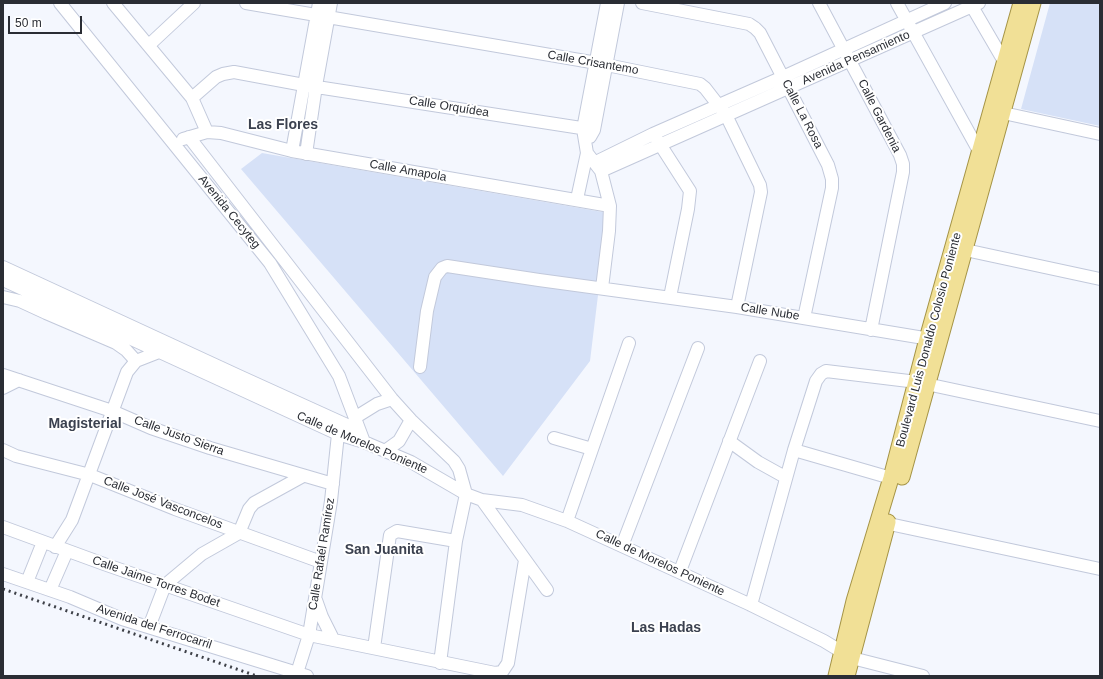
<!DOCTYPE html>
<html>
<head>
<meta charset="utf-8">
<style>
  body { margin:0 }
  #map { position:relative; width:1103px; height:679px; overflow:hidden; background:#f4f7fe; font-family:Helvetica,sans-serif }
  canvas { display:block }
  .frame { position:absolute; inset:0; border:4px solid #2a2d34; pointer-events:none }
  .scale { position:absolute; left:8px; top:16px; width:74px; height:18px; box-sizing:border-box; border:2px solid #2a2d34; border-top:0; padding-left:5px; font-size:12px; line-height:14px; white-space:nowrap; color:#2a2d34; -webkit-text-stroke:3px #fff; paint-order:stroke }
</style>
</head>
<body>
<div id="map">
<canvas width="1103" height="679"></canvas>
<div class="frame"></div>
<div class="scale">50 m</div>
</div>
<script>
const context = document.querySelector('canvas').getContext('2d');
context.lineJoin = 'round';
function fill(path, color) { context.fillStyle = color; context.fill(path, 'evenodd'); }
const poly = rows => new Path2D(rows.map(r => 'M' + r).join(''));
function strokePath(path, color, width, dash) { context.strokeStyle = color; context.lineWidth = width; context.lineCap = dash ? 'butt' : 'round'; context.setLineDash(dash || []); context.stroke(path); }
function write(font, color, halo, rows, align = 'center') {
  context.font = font + ' Helvetica,sans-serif'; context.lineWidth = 4; context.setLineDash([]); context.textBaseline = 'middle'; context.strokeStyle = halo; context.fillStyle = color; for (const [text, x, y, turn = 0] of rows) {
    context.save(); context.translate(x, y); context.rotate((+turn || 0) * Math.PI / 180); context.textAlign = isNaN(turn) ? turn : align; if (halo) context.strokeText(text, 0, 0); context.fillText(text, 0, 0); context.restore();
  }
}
fill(poly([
  [1050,3,1100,3,1100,126,1021,109],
  [262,153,608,213,590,361,503,476,241,169]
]), '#d6e1f7');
const minor = poly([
  [60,3,270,263,339,376,364,442],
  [113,3,192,98,207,132],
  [246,3,597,63,700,84,705,88,726,115,760,185,761,192,737,307],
  [642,3,749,24,755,28,760,33,828,165,832,179,832,188,804,318],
  [819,3,900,155,903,164,903,172,871,330],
  [897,3,979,151],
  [970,3,1005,63],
  [149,45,194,3],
  [192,98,216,77,223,74,234,72,304,85,594,130],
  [994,111,1100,134],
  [189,137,392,399,411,420,454,461,459,469,466,494,456,541,440,663],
  [590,137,594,130,618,3],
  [656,138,690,191,688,209,670,297],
  [183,139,207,132,221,133,292,151,610,206],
  [292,151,319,3],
  [306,154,316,86,331,3],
  [596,162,653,134,783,77,945,3],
  [601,171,979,3],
  [577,199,587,153],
  [956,248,1100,279],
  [3,267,239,376,358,430],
  [3,280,338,434,364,442,411,462,466,494,482,500,522,505,567,521,751,605,824,641,852,658,923,676],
  [602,288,609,231,610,206,601,171,587,153,583,129,607,3],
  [3,297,20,301,46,313,50,305],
  [46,313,116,343,126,350,136,361],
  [420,367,427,311,435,277,442,268,447,266,539,280,737,307,936,340],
  [3,375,112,411,151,428,210,448,333,484],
  [3,388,19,380],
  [356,417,377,404,392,399],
  [554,438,592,449],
  [729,441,758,462,785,477],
  [3,450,16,456,90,475,175,509,321,562],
  [794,450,891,478],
  [385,451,399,441,411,420],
  [482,500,547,590],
  [567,521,629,343],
  [880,522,1100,569],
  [3,527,104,564,309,635,495,673,502,672,508,663,525,560],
  [622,546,698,348],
  [55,547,72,520,127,372,136,361,159,352],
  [680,571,760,361],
  [3,574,70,597,122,619,307,676],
  [27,582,43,542],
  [50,590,67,551],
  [316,600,322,617,333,639],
  [751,605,794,450,816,381,821,374,826,371,917,382,1100,421],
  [149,627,165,585,202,554,239,533,249,509,254,503,303,476],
  [374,648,390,535,397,531,456,541],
  [297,673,309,635,331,501,338,434]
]);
const major = poly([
  [902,477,1033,3],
  [836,676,854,601,891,478,927,339,1021,3],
  [847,676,888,522]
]);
strokePath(minor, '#c2c9db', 14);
strokePath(major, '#a59446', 17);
strokePath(minor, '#fff', 12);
strokePath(major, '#f1e096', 15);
strokePath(poly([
  [3,589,257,676]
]), '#3e4148', 3, [2, 4]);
write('12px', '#2a2d34', '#fff', [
  ["Avenida Pensamiento",856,58,-24],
  ["Calle Crisantemo",593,63,10],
  ["Calle Orquídea",449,107,9],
  ["Calle La Rosa",802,114,63],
  ["Calle Gardenia",879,116,63],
  ["Calle Amapola",408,171,10],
  ["Avenida Cecyteg",229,212,51],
  ["Calle Nube",770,312,9],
  ["Boulevard Luis Donaldo Colosio Poniente",929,340,-75],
  ["Calle Justo Sierra",179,436,20],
  ["Calle de Morelos Poniente",362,443,23],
  ["Calle José Vasconcelos",163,503,21],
  ["Calle Rafaél Ramírez",322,554,-81],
  ["Calle de Morelos Poniente",660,563,25],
  ["Calle Jaime Torres Bodet",156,582,19],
  ["Avenida del Ferrocarril",154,627,18]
]);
write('bold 14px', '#3b414f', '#fff', [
  ["Las Flores",283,125],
  ["Magisterial",85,424],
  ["San Juanita",384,550],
  ["Las Hadas",666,628]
]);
</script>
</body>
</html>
